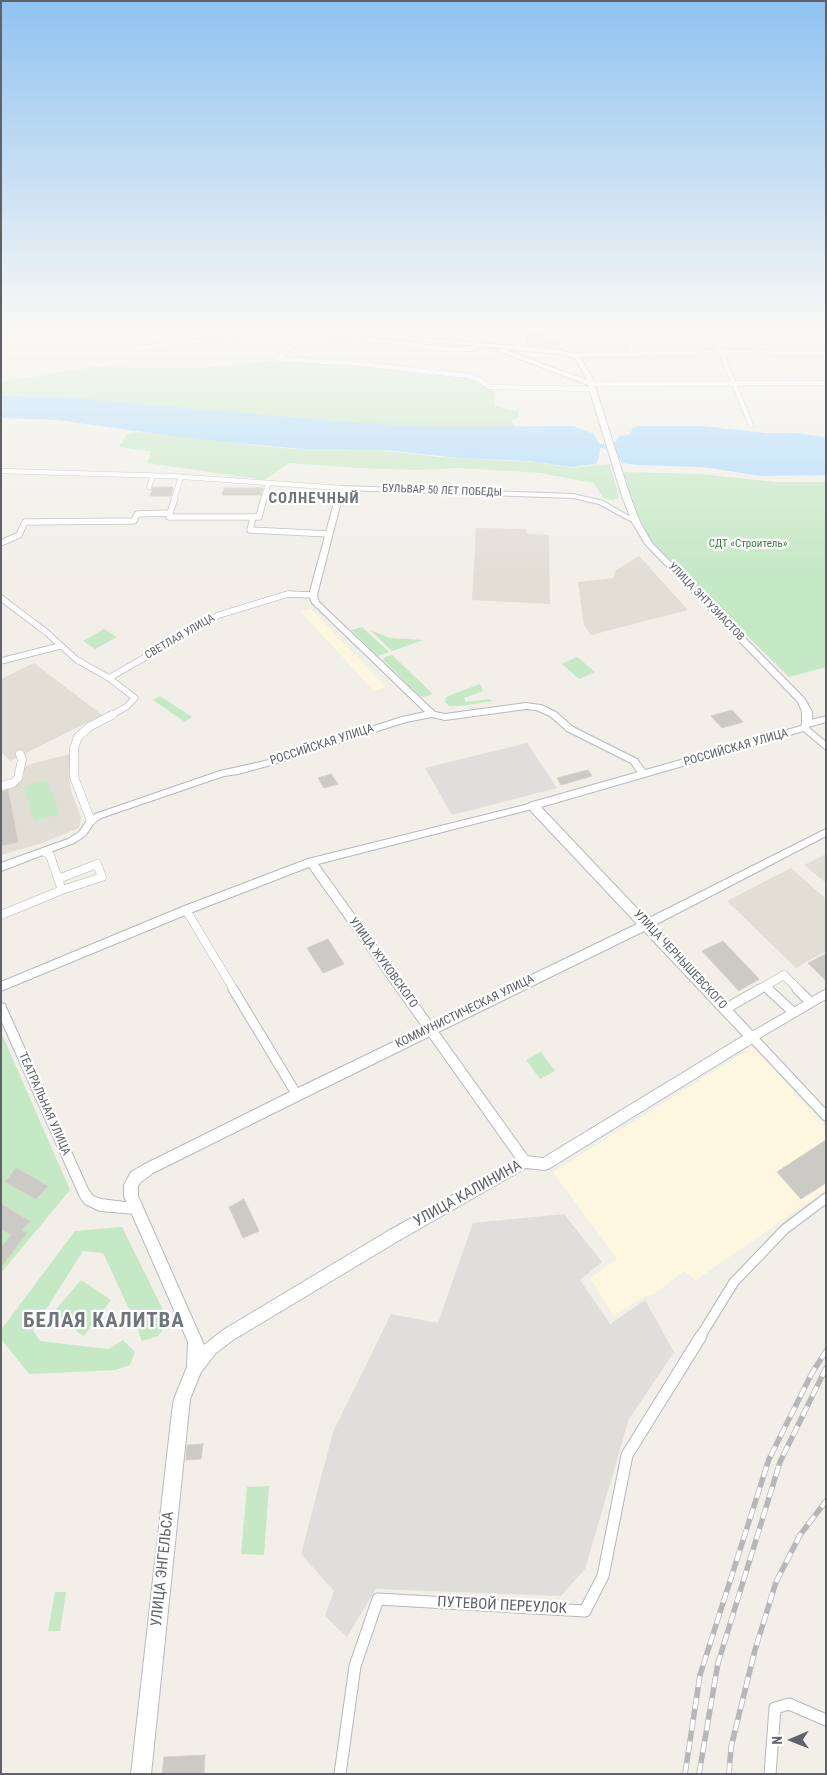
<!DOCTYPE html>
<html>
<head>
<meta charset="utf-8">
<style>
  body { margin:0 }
  #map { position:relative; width:827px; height:1775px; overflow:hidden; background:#f1efe8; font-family:"Roboto Condensed",sans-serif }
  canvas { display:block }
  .frame { position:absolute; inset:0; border:2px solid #5f6368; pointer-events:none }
  .north { position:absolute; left:767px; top:1715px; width:50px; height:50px; -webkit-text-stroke:4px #fff; paint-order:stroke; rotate:269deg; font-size:14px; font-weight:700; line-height:20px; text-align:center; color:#5f6368 }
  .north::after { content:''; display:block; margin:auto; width:18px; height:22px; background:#5f6368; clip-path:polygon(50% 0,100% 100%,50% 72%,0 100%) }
</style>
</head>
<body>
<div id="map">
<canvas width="827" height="1775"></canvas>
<div class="frame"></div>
<div class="north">N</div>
</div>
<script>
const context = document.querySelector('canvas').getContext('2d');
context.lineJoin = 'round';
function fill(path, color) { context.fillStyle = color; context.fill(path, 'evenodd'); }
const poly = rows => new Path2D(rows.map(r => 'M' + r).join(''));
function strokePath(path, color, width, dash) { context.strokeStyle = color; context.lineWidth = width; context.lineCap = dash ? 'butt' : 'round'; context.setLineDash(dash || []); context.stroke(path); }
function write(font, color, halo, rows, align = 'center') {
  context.font = font + ' "Roboto Condensed",sans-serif'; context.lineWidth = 4.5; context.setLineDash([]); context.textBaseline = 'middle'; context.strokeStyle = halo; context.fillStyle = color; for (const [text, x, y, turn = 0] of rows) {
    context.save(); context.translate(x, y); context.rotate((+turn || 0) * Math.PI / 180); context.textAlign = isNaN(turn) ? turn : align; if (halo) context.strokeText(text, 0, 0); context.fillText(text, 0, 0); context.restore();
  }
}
fill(poly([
  [311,609,386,687,374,691,301,612],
  [753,1047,826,1127,826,1190,696,1280,684,1271,654,1294,646,1296,614,1316,590,1278,617,1259,553,1172]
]), '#fef7e0');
fill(poly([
  [527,743,557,788,452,815,425,768],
  [564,1214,602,1262,580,1280,610,1324,645,1300,674,1352,629,1419,585,1569,561,1596,376,1589,347,1637,325,1616,334,1591,301,1554,333,1432,391,1314,438,1323,473,1223]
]), '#e0deda');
fill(poly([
  [476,528,526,529,527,534,549,535,550,604,472,600],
  [639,556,688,610,591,635,584,625,578,582,613,578,616,570],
  [34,663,102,715,10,761,1,752,1,679],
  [70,754,69,774,71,791,81,817,79,828,42,843,1,855,1,788,16,784,24,777,24,767,34,763],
  [826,854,826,883,804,865],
  [791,868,826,899,826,951,796,968,727,901]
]), '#e1ded6');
fill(poly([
  [277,360,359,366,474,378,494,388,495,406,518,411,519,417,512,421,515,429,371,426,331,421,268,419,155,405,1,394,1,382,92,367,203,368],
  [138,432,292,449,381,450,438,457,535,462,572,468,610,464,619,498,613,500,603,498,594,483,540,473,458,468,418,470,359,468,289,463,265,480,147,463,151,451,119,447,126,435],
  [623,472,700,474,776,482,826,482,826,667,789,677,651,541,632,503],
  [362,627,389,652,378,656,351,630],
  [104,629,117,637,95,649,83,641],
  [370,630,390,638,423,640,392,651],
  [392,655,433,694,425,697,420,696,383,660,385,657],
  [577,657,595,672,579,679,562,664],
  [480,684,483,691,464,698,465,702,489,699,493,701,461,706,449,706,445,702,446,697],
  [160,696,192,717,185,722,153,700],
  [47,780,59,814,34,821,24,786],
  [1,1032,70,1190,1,1273],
  [541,1052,555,1071,540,1079,526,1060],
  [122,1227,169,1322,158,1336,142,1341,136,1324,103,1253,83,1251,33,1330,40,1341,109,1349,123,1340,135,1352,130,1365,115,1370,29,1374,1,1339,1,1330,75,1231],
  [81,1280,111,1300,84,1336,52,1314],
  [269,1486,264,1555,241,1554,247,1487],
  [55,1592,66,1592,60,1631,48,1631]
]), '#c5e8c5');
fill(poly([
  [1,395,86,399,356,423,441,427,573,426,594,434,599,444,611,444,617,440,619,436,630,434,633,427,639,426,701,426,766,433,797,433,826,437,826,475,762,476,702,467,637,465,622,463,620,459,609,449,600,448,599,458,596,464,571,467,529,461,458,458,386,450,301,449,186,438,57,420,1,418]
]), '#aadaff');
const building = poly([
  [525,335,551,335,554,347,528,345,525,335],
  [153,487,173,487,171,496,150,496,153,487],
  [224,488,263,488,261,495,222,495,224,488],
  [732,710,743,722,722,728,711,716,732,710],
  [588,770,592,776,561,785,557,778,588,770],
  [331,774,338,784,324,788,318,778,331,774],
  [8,790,18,842,1,846,1,792,8,790],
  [328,939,344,964,323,973,307,948,328,939],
  [723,941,759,979,739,991,702,951,723,941],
  [826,954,826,981,808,963,826,954],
  [826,1140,826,1183,801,1199,777,1172,826,1140],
  [16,1168,48,1186,36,1199,5,1182,16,1168],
  [244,1199,259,1231,243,1238,229,1207,244,1199],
  [1,1204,30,1221,22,1230,27,1233,1,1267,1,1247,12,1235,1,1229,1,1204],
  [203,1444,201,1459,186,1460,187,1445,203,1444],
  [205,1755,204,1774,162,1774,164,1757,205,1755]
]);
fill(building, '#cccac5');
strokePath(building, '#d6d1c6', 1);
const minorFar4 = poly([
  [517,327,520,348],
  [626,327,633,353],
  [658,327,669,353],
  [708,327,721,352,751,425],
  [134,349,252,334,308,331],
  [572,355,721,352,826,353],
  [278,359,361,364,468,376,478,379,489,387,593,389],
  [278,359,308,331,442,349,472,349,480,345],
  [591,384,826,383],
  [1,471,170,476,341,488],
  [149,487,153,476],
  [174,499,181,477],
  [264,499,268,484]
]);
const minorFar3 = poly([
  [170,513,175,498],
  [253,517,250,530,329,534],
  [1,543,19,535,25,522,134,521,137,514,170,513,169,517,259,517,264,498],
  [1,598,46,632,77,660,109,678,135,698,126,707,110,716],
  [1,661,60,646],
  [109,678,219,615,288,594,313,595]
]);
const minorFar2 = poly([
  [1,786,13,783,18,778,22,760,20,754],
  [91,821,74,777,74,748,78,737,89,727,112,715],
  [45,852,50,855,58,879],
  [97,864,102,877,62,890,58,879,97,864],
  [186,910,234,990],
  [1,915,62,890],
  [766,987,770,990],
  [758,990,784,975,799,990]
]);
const minorFar1 = poly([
  [233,989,297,1095],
  [768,989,793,1012],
  [797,989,810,1002],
  [725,1009,760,989],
  [752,1037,826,1116],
  [700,1337,734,1282,785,1229,826,1198]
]);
const minor = poly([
  [340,1774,355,1666,378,1599,585,1611,603,1576,627,1455,701,1336],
  [770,1774,775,1708,789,1704,826,1720]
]);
const tertiary = poly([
  [341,486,573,494,603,501,638,521,638,523,634,523,599,504,573,498,344,490,317,595,319,602,435,712,445,714,526,703,541,705,556,712,573,727,637,759,648,774,646,776,640,776,631,763,567,731,550,716,536,710,526,709,445,720,432,717,406,722,271,765,238,774,224,776,101,818,94,823,85,836,74,843,1,871,1,863,68,839,79,832,88,819,95,814,220,771,265,761,402,717,425,712,312,603,309,595,338,488,341,486],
  [826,716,826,722,808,727,826,742,826,750,800,728,804,725,804,722,826,716],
  [533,803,538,806,536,808,318,864,529,1158,531,1162,529,1166,525,1168,521,1166,309,867,190,913,1,991,1,982,182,907,308,859,533,803],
  [826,829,826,836,651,927,647,928,643,927,642,924,643,921,826,829],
  [826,989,826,999,756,1040,752,1042,748,1040,746,1037,748,1034,826,989],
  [1,1003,5,1004,6,1007,88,1189,93,1196,101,1199,140,1204,142,1208,140,1212,136,1214,100,1211,85,1204,80,1197,1,1020,1,1003]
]);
const secondary = poly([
  [329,327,337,327,347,330,370,333,561,350,579,356,592,377,630,496,640,522,652,543,805,699,812,712,812,724,807,730,541,807,648,920,651,921,653,925,758,1037,756,1041,550,1168,545,1170,526,1168,398,1241,233,1340,216,1353,201,1372,190,1399,151,1774,131,1774,172,1412,174,1399,187,1367,188,1342,124,1196,124,1185,131,1172,143,1165,292,1091,637,924,529,809,528,806,529,803,801,726,802,724,802,712,798,702,645,544,632,522,622,496,588,385,499,351,500,348,346,334,329,327],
  [503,349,560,354,575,358,587,380,503,349],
  [644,931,743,1036,543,1158,525,1156,520,1158,388,1231,223,1330,204,1345,138,1196,138,1186,141,1182,153,1173,302,1099,644,931]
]);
strokePath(minorFar4, '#b5b8bc', 5.5);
strokePath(minorFar3, '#b5b8bc', 7);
strokePath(minorFar2, '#b5b8bc', 9);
strokePath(minorFar1, '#b5b8bc', 11);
strokePath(minor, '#b5b8bc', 13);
strokePath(tertiary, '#b5b8bc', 2);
strokePath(secondary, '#b6babf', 2);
strokePath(minorFar4, '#fff', 4.5);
strokePath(minorFar3, '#fff', 5.5);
strokePath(minorFar2, '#fff', 8);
strokePath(minorFar1, '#fff', 9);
strokePath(minor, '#fff', 11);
fill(tertiary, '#fff');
fill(secondary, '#fff');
const rail = poly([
  [685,1774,700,1675,769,1459,812,1373,826,1351],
  [699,1774,718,1663,780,1462,826,1368],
  [729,1774,731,1747,755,1650,776,1582,800,1535,826,1501]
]);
strokePath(rail, '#b6b7b8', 5.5);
strokePath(rail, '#fff', 4, [11]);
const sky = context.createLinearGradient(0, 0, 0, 575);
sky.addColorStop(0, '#8fc3f1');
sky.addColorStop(0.57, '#f9f8f5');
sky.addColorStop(1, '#f9f8f500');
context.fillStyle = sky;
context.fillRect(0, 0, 827, 575);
write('11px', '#5f6368', '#fff', [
  ["БУЛЬВАР 50 ЛЕТ ПОБЕДЫ",442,491,2],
  ["УЛИЦА ЭНТУЗИАСТОВ",706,602,46],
  ["СВЕТЛАЯ УЛИЦА",180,637,-30]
]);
write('11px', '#348238', '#fff', [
  ["СДТ «Строитель»",748,544]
]);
write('12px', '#5f6368', '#fff', [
  ["РОССИЙСКАЯ УЛИЦА",322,745,-18],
  ["РОССИЙСКАЯ УЛИЦА",736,748,-16],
  ["УЛИЦА ЧЕРНЫШЕВСКОГО",680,960,47],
  ["УЛИЦА ЖУКОВСКОГО",383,963,54],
  ["КОММУНИСТИЧЕСКАЯ УЛИЦА",465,1012,-26],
  ["ТЕАТРАЛЬНАЯ УЛИЦА",44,1104,66]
]);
context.letterSpacing = '1px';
write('bold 15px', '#70757a', '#fff', [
  ["СОЛНЕЧНЫЙ",314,499]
]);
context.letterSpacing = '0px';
write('15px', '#5f6368', '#fff', [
  ["УЛИЦА КАЛИНИНА",468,1194,-29],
  ["УЛИЦА ЭНГЕЛЬСА",163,1569,-84],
  ["ПУТЕВОЙ ПЕРЕУЛОК",502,1606,3]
]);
context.letterSpacing = '1px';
write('bold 21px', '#70757a', '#fff', [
  ["БЕЛАЯ КАЛИТВА",104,1322]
]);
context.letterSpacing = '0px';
</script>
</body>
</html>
